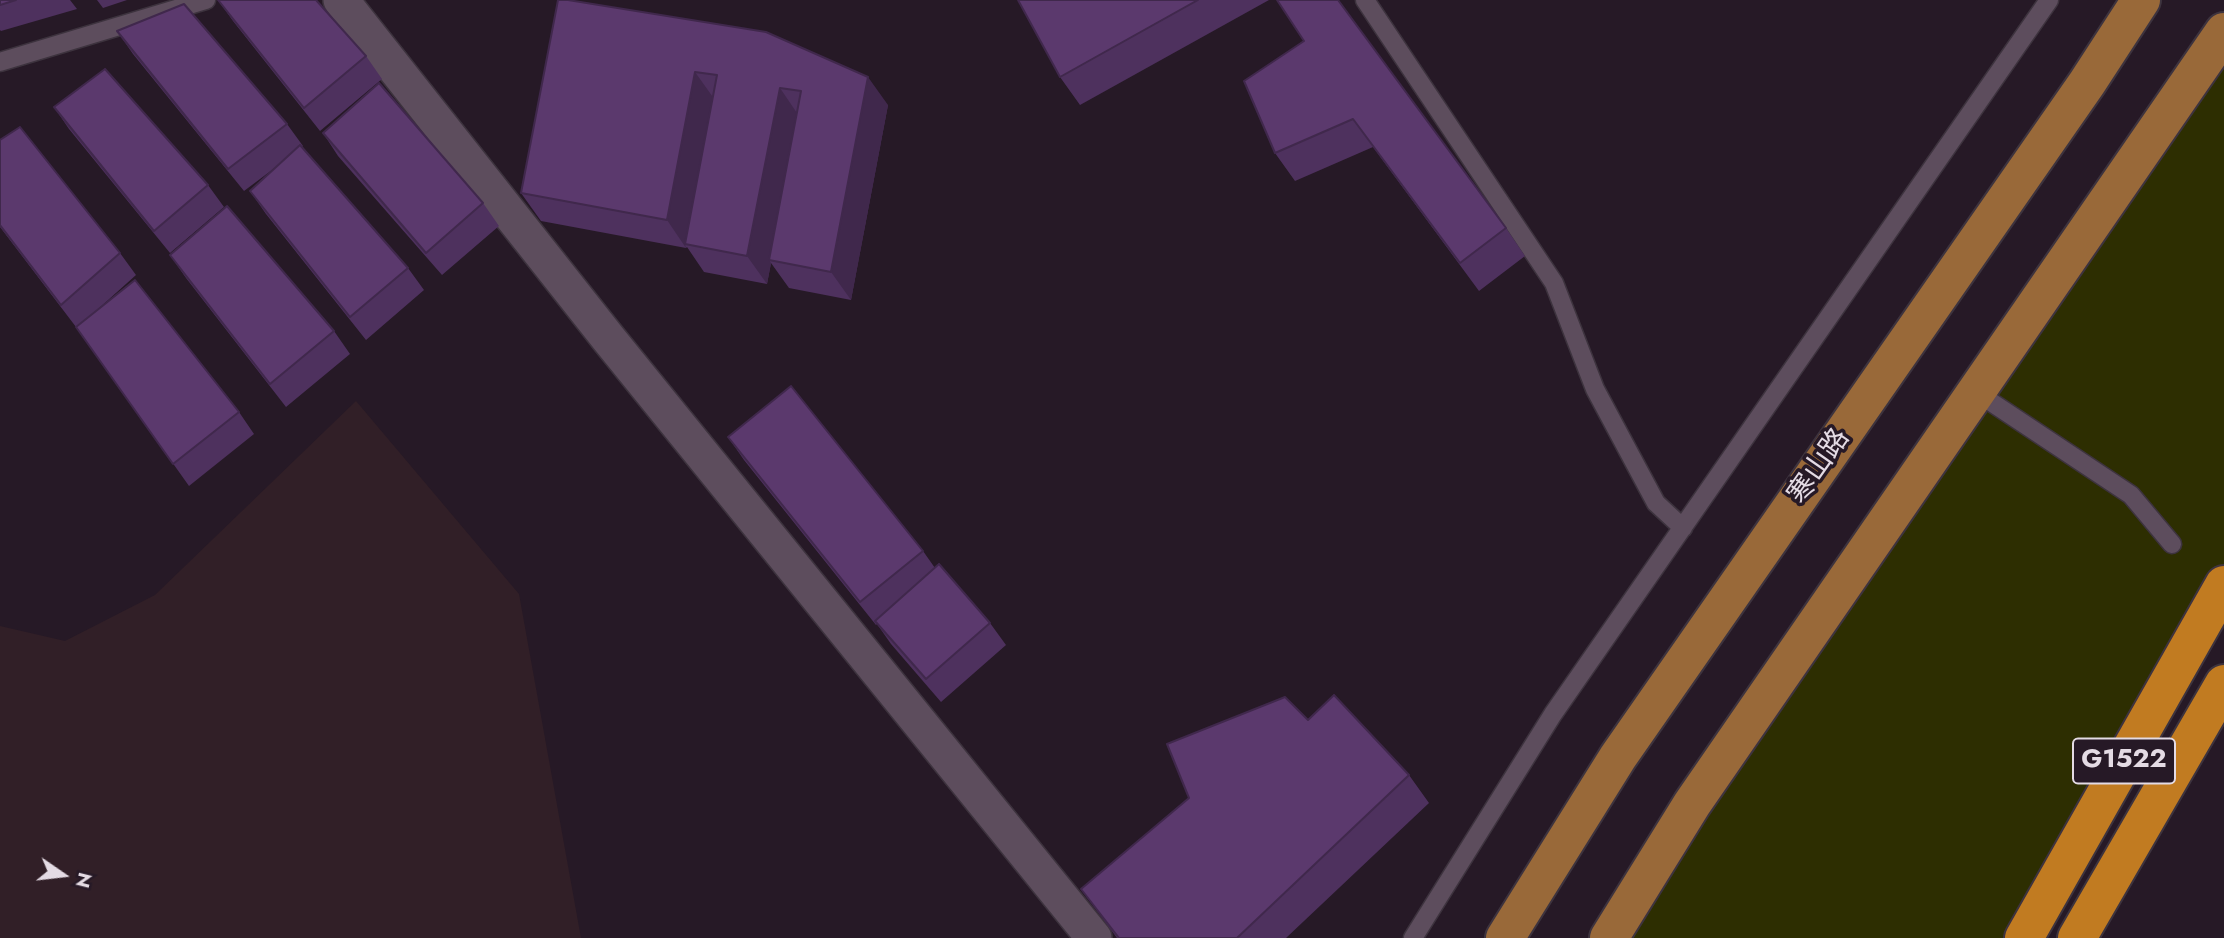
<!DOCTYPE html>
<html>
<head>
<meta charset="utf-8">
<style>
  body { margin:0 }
  #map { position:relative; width:2224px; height:938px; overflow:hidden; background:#261926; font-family:Jost,sans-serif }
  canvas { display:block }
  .north { position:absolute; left:28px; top:840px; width:70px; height:70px; -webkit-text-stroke:5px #261926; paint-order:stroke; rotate:104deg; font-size:19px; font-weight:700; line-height:28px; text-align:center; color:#e4dbe4 }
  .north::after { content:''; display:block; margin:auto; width:24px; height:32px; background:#e4dbe4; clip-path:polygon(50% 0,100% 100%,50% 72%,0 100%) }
</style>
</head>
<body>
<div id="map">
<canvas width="2224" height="938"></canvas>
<div class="north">N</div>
</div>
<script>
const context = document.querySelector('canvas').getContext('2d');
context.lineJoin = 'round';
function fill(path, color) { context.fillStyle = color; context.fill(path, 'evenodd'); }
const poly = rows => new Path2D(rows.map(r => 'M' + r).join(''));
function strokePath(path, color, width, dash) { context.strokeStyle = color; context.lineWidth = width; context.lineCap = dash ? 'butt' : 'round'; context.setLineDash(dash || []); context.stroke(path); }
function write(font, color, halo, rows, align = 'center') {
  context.font = font + ' Jost,"Noto Sans SC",sans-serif'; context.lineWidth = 7; context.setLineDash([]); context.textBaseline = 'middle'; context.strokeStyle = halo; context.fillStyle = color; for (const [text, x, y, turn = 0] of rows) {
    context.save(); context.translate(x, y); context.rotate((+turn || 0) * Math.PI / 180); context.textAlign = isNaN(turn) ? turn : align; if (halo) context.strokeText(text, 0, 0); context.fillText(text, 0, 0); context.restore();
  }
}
fill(poly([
  [356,401,519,594,581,938,0,938,0,626,65,641,155,595]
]), '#311f27');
fill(poly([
  [2224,32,2224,585,2024,938,1609,938]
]), '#2d2e01');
const service = poly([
  [1365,0,1554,283,1595,389,1656,503,1683,528],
  [0,62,206,0],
  [1976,392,2131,495,2172,544],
  [1413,938,1553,714,2049,0]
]);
const minor = poly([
  [341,0,608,338,1094,938]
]);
const primary = poly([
  [1505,938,1618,757,2087,83,2141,0],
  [1609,938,1692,804,2224,32]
]);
const motorway = poly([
  [2024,938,2224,585],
  [2077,938,2224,684]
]);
strokePath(service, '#3d333e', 21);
strokePath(minor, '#3d333e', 38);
strokePath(primary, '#3d333e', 42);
strokePath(motorway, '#3d333e', 42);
strokePath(service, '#5d4d5d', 18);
strokePath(minor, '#5d4d5d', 35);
strokePath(primary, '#996939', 38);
strokePath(motorway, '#c17b21', 38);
fill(poly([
  [0,0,70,0,77,9,1,31,0,30],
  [97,0,127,0,103,8],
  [218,0,366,56,382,79,320,131,233,21],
  [558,0,888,105,851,300,789,288,771,263,767,284,704,272,687,247,686,248,541,221,521,193],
  [1018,0,1269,0,1080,105,1060,77],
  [117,31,287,124,303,146,302,147,408,268,424,290,366,340,266,214,250,191,280,164,244,191,133,54],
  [1304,41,1506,228,1525,256,1479,291,1373,147,1295,181,1275,153],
  [54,107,208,185,224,207,170,253,69,129],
  [323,133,483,203,499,226,442,275,338,156],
  [0,140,120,253,136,275,87,319,239,412,254,434,189,486,76,327,0,227],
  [170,255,334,331,350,354,286,407,186,278],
  [728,437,923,551,935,568,990,623,1006,645,941,702,891,644,877,624,876,625,744,460],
  [1308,720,1409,775,1429,803,1286,938,1117,938,1081,889,1189,798]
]), '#4e315e');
fill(poly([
  [695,72,715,100,685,244,686,248,667,220],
  [868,77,888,105,851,300,831,272],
  [780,88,799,116,769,260,771,263,767,284,747,256]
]), '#40284c');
const building = poly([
  [0,0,16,0,0,5,0,0],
  [218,0,316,0,366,56,304,108,218,0],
  [558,0,568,0,766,32,868,77,831,272,769,260,801,91,780,88,747,256,685,244,717,75,695,72,667,220,521,193,558,0],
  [1018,0,1198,0,1060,77,1018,0],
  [1277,0,1338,0,1506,228,1460,263,1353,119,1275,153,1244,81,1304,41,1277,0],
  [184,4,287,124,228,169,117,31,184,4],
  [105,69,208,185,154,231,54,107,105,69],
  [379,83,483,203,426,253,323,133,379,83],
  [20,127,120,253,61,305,0,225,0,140,20,127],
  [300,145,408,268,350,317,250,191,300,145],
  [227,206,334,331,270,384,170,255,227,206],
  [135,280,239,412,173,464,76,327,135,280],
  [791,386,923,551,860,602,728,437,791,386],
  [939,564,990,623,926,679,875,621,939,564],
  [1334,695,1409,775,1237,938,1119,938,1081,889,1189,798,1167,744,1285,697,1308,720,1334,695]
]);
fill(building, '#5b396d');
strokePath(building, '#40284c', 2);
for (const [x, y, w] of [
  [2124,761,102]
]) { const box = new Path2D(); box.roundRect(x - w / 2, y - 22.5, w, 45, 5); context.fillStyle = '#261926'; context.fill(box); strokePath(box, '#e4dbe4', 2); }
write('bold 26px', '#e4dbe4', null, [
  ["G1522",2124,761]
]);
write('28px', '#e4dbe4', '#261926', [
  ["寒山路",1820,467,-55]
]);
</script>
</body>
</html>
